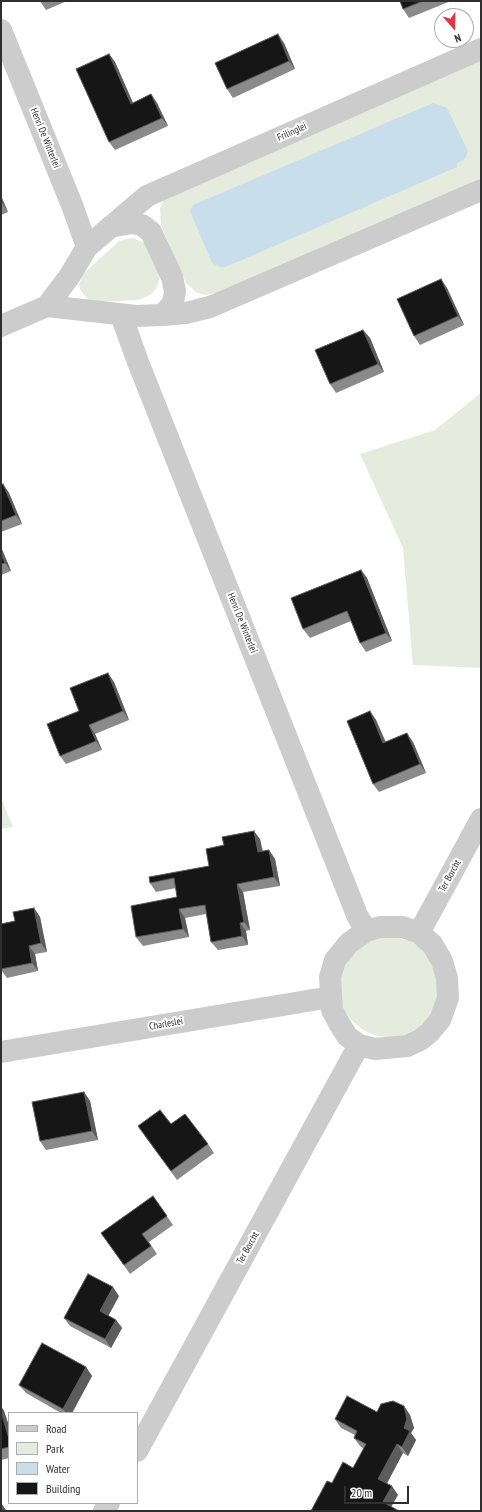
<!DOCTYPE html>
<html>
<head>
<meta charset="utf-8">
<style>
  body { margin:0 }
  #map { position:relative; width:482px; height:1512px; overflow:hidden; background:#fff; font-family:"PT Sans Narrow",sans-serif }
  canvas { display:block }
  .frame { position:absolute; inset:0; border:2px solid #2f2f2f; pointer-events:none }
  .legend { position:absolute; left:8px; top:1412px; width:130px; height:92px; box-sizing:border-box; background:#fff; border:1px solid #acacac; margin:0; padding:5px 7px; list-style:none; font-size:12px; color:#2f2f2f }
  .legend li { display:flex; align-items:center; gap:8px; height:20px }
  .legend b { width:20px; border:1px solid #acacac }
  .north { position:absolute; left:434px; top:8px; width:40px; height:40px; box-sizing:border-box; background:#fff; border:1px solid #acacac; border-radius:50%; rotate:160deg; font-size:11px; font-weight:700; line-height:16px; text-align:center; color:#2f2f2f }
  .north::after { content:''; display:block; margin:auto; width:14px; height:18px; background:#e23444; clip-path:polygon(50% 0,100% 100%,50% 72%,0 100%) }
  .scale { position:absolute; left:344px; top:1486px; width:65px; height:18px; box-sizing:border-box; border:2px solid #2f2f2f; border-top:0; padding-left:5px; font-size:12px; line-height:14px; white-space:nowrap; color:#2f2f2f; -webkit-text-stroke:3px #fff; paint-order:stroke }
</style>
</head>
<body>
<div id="map">
<canvas width="482" height="1512"></canvas>
<div class="frame"></div>
<ul class="legend">
<li><b style="height:5px;background:#ccc"></b>Road</li>
<li><b style="height:11px;background:#e5ecdd"></b>Park</li>
<li><b style="height:11px;background:#c9deeb"></b>Water</li>
<li><b style="height:11px;background:#161616"></b>Building</li>
</ul>
<div class="north">N</div>
<div class="scale">20 m</div>
</div>
<script>
const context = document.querySelector('canvas').getContext('2d');
context.lineJoin = 'round';
function fill(path, color) { context.fillStyle = color; context.fill(path, 'evenodd'); }
const poly = rows => new Path2D(rows.map(r => 'M' + r).join(''));
function strokePath(path, color, width, dash) { context.strokeStyle = color; context.lineWidth = width; context.lineCap = dash ? 'butt' : 'round'; context.setLineDash(dash || []); context.stroke(path); }
function write(font, color, halo, rows, align = 'center') {
  context.font = font + ' "PT Sans Narrow",sans-serif'; context.lineWidth = 4; context.setLineDash([]); context.textBaseline = 'middle'; context.strokeStyle = halo; context.fillStyle = color; for (const [text, x, y, turn = 0] of rows) {
    context.save(); context.translate(x, y); context.rotate((+turn || 0) * Math.PI / 180); context.textAlign = isNaN(turn) ? turn : align; if (halo) context.strokeText(text, 0, 0); context.fillText(text, 0, 0); context.restore();
  }
}
fill(poly([
  [481,58,481,178,215,293,205,295,196,292,186,283,161,226,160,208,164,198],
  [132,238,143,242,146,245,160,274,159,281,156,289,150,295,138,300,97,302,88,299,84,295,80,289,79,285,83,274,119,241],
  [481,393,481,668,413,665,403,548,360,454,435,430],
  [1,798,13,827,1,829],
  '339 987a50 50 0 1 1 100 0a50 50 0 1 1-100 0Z'
]), '#e5ecdd');
fill(poly([
  [433,103,447,108,468,151,466,157,463,160,457,163,457,167,242,260,222,268,212,263,190,211,193,205]
]), '#c9deeb');
strokePath(poly([
  [1,30,72,205,87,247],
  [110,227,131,223,142,225,151,232,172,277,175,291,173,303,163,315],
  [47,306,136,316,163,315,186,313,210,307,481,190],
  [121,315,138,362,357,915,366,931],
  [1,326,47,306,69,277,87,247,147,196,481,49],
  [380,927,403,927,419,933,432,944,442,961,447,978,448,998,440,1020,429,1033,420,1040,407,1046,375,1049,359,1045,347,1036,339,1023,332,1010,330,977,335,960,349,943,366,931,380,927],
  [419,933,481,819],
  [1,1052,331,997],
  [137,1451,359,1045],
  [104,1511,109,1503]
]), '#ccc', 22);
fill(poly([
  [40,1,67,1,46,10],
  [400,1,451,1,409,18,403,9],
  [284,43,295,69,233,98,227,89],
  [109,54,115,62,133,103,151,94,157,103,168,126,115,150,109,142],
  [1,196,8,212,1,215],
  [441,279,447,288,464,325,420,345,414,336],
  [363,330,370,338,384,372,336,393,330,384],
  [3,484,9,493,22,524,1,532,1,485],
  [1,547,11,571,1,575],
  [361,570,367,578,392,641,366,652,360,643,351,621,310,638,303,629],
  [114,682,129,720,95,734,102,750,66,764,60,756,79,711],
  [370,711,376,720,386,742,413,742,426,773,379,792,373,784],
  [260,839,263,851,269,850,275,859,280,886,243,892,250,930,246,931,248,945,218,950,211,942,206,914,185,918,189,937,143,946,136,937,177,897,176,888,156,892,150,883,209,866],
  [34,908,40,917,47,952,35,954,38,971,7,978,1,970,1,924,15,921],
  [84,1092,90,1101,98,1140,46,1150,40,1141],
  [171,1124,208,1144,214,1153,177,1180,144,1135],
  [153,1196,173,1225,149,1242,157,1254,130,1274,101,1233],
  [119,1296,108,1316,116,1320,122,1328,111,1348,70,1326,64,1318],
  [86,1367,92,1376,72,1413,61,1413,26,1393,19,1385],
  [1,1406,4,1411,9,1426,9,1458,1,1460],
  [404,1406,410,1415,414,1428,411,1433,416,1440,408,1456,403,1453,387,1483,398,1495,332,1483,353,1468,364,1449,360,1446,354,1438,355,1435,341,1428,335,1419,377,1412]
]), '#8a8a8a');
fill(poly([
  [278,34,284,43,295,69,289,61],
  [109,54,115,62,137,112,131,104],
  [151,94,157,103,168,126,162,118],
  [1,196,8,212,1,201],
  [441,279,447,288,464,325,458,316],
  [363,330,370,338,384,372,378,364],
  [3,484,9,493,22,524,16,515],
  [1,547,11,571,5,563,1,554],
  [361,570,367,578,392,641,386,633],
  [108,673,114,682,129,720,123,711],
  [370,711,376,720,389,751,383,743],
  [89,725,95,734,102,750,96,741],
  [407,733,413,742,426,773,420,764],
  [254,831,260,839,264,861,258,852],
  [269,850,275,859,280,886,274,877],
  [237,884,243,892,250,930,244,922],
  [34,908,40,917,47,952,41,943],
  [179,909,185,918,189,937,183,929],
  [240,923,246,931,248,945,242,936],
  [29,946,35,954,38,971,32,963],
  [84,1092,90,1101,98,1140,92,1131],
  [113,1287,119,1296,106,1320,100,1311],
  [116,1320,122,1328,111,1348,105,1339],
  [86,1367,92,1376,72,1413,66,1413,63,1409],
  [1,1406,4,1411,9,1426,9,1439,1,1411],
  [404,1406,410,1415,414,1428,411,1433,416,1440,408,1456,402,1447,404,1428],
  [397,1444,403,1453,385,1487,378,1479],
  [392,1486,398,1495,389,1511,383,1502],
  [3,1506,7,1511,1,1511]
]), '#5c5c5c');
const building = poly([
  [400,1,423,1,403,9,400,1],
  [278,34,289,61,227,89,215,63,278,34],
  [109,54,131,104,151,94,162,118,109,142,76,69,109,54],
  [441,279,458,316,414,336,397,299,441,279],
  [363,330,378,364,330,384,315,350,363,330],
  [3,484,16,515,1,521,1,485,3,484],
  [1,554,5,563,1,564,1,554],
  [361,570,386,633,360,643,347,611,303,629,291,598,361,570],
  [108,673,123,711,89,725,96,741,60,756,47,724,79,711,70,688,108,673],
  [370,711,383,743,407,733,420,764,373,784,347,721,370,711],
  [254,831,258,852,269,850,274,877,237,884,244,922,240,923,242,936,211,942,205,905,179,909,183,929,136,937,131,906,177,897,174,878,150,883,149,877,209,866,206,849,224,845,222,837,254,831],
  [34,908,41,943,29,946,32,963,1,969,1,924,15,921,13,912,34,908],
  [84,1092,92,1131,40,1141,32,1102,84,1092],
  [160,1110,171,1124,185,1114,208,1144,171,1171,138,1126,160,1110],
  [153,1196,167,1216,142,1234,151,1246,124,1265,101,1233,153,1196],
  [88,1274,113,1287,100,1311,116,1320,105,1339,64,1318,88,1274],
  [42,1343,86,1367,63,1409,19,1385,42,1343],
  [347,1396,377,1412,381,1404,393,1401,404,1406,407,1419,404,1428,410,1431,402,1447,397,1444,378,1479,392,1486,383,1502,399,1511,311,1511,327,1481,332,1483,343,1462,353,1468,366,1444,354,1438,357,1431,335,1419,347,1396],
  [1,1411,9,1439,9,1447,1,1449,1,1411],
  [1,1505,3,1506,1,1510,1,1505]
]);
fill(building, '#161616');
strokePath(building, '#5c5c5c', 1);
write('10px', '#2f2f2f', '#fff', [
  ["Frilinglei",292,132,-24],
  ["Henri De Winterlei",45,138,68],
  ["Henri De Winterlei",242,623,68],
  ["Ter Borcht",450,876,-61],
  ["Charleslei",166,1024,-10],
  ["Ter Borcht",248,1248,-61]
]);
</script>
</body>
</html>
